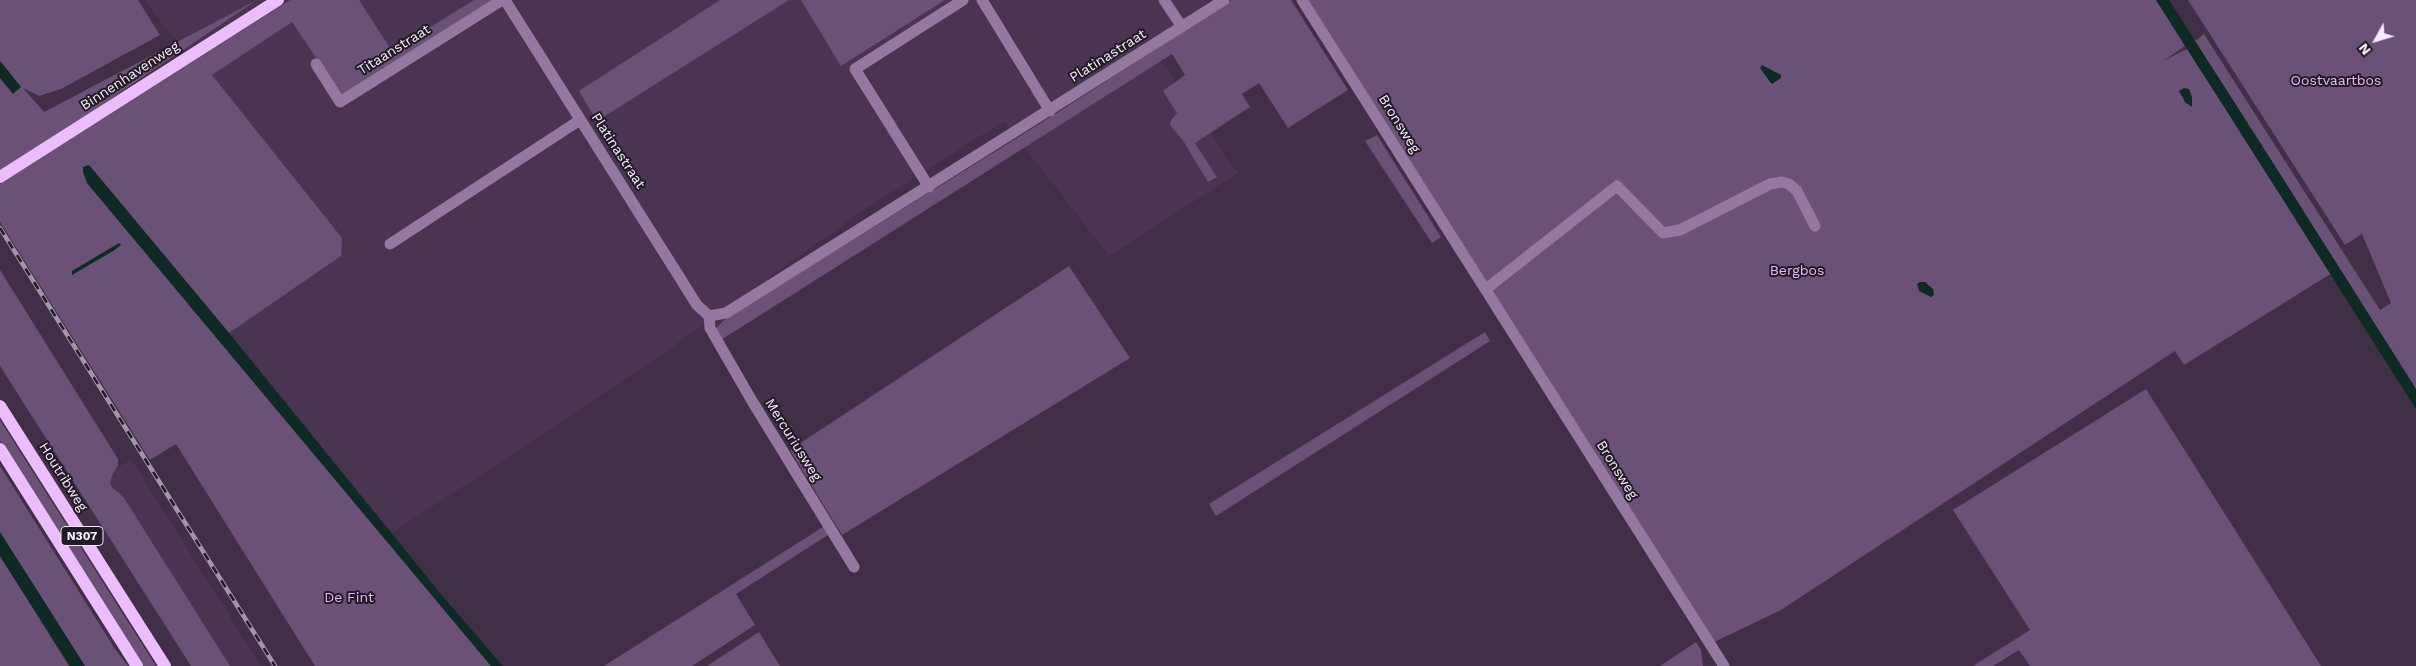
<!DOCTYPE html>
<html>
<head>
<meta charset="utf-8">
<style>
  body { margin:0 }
  #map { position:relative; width:2416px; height:666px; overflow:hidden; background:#402f46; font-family:"Work Sans",sans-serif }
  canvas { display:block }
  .north { position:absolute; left:2351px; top:15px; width:50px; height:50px; -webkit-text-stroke:4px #221a25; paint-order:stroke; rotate:231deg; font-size:14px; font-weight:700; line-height:20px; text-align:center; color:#f7ecfb }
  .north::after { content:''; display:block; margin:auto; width:18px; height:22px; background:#f7ecfb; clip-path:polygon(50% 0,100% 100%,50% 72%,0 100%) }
</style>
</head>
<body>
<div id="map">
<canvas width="2416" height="666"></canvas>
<div class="north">N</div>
</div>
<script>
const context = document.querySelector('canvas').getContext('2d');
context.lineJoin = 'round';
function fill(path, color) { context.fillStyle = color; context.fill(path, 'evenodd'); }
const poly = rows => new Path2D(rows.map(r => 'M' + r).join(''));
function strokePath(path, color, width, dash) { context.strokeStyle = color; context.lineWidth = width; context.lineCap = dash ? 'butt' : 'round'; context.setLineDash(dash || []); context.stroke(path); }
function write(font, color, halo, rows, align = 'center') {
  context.font = font + ' "Work Sans",sans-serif'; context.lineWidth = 4; context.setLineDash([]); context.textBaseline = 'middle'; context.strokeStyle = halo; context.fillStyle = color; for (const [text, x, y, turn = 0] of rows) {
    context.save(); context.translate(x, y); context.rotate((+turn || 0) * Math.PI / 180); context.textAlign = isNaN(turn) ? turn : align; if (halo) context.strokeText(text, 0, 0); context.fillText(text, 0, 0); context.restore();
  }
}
fill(poly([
  [146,0,1246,0,1156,54,1238,173,1109,256,1004,121,862,211,640,370,392,533,229,333,341,256,341,238,158,19],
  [131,459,261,666,227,666,106,476]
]), '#4a3451');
fill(poly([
  [0,0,138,0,160,35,61,89,39,96,23,88,44,112,257,0,63,131,0,171,0,78,13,93,21,87,0,61],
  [290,0,359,0,392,51,474,0,496,0,342,96,292,22,212,75,342,238,341,256,229,333,89,165,87,183,491,666,315,666,176,444,150,460,0,222,0,184],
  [720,0,789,0,597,121,579,91],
  [801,0,945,0,841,66],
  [1232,0,1291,0,1348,90,1288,128,1259,83,1242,94,1250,107,1195,143,1217,177,1208,182,1184,142,1170,125,1171,120,1177,113,1163,91,1185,75,1172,54,721,340,716,328,724,320,1057,113],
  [1308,0,2156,0,2185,46,2163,61,2187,49,2332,273,2184,365,2175,351,1781,610,1710,644,1508,317],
  [2188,0,2416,0,2416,389,2195,41,2204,34,2380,310,2391,303,2362,234,2345,245],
  [1377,135,1441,237,1432,243,1365,141],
  [1069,266,1130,358,842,535,790,450],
  [0,270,118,459,118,466,113,473,110,483,112,487,124,498,230,666,191,666,0,366],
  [1485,332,1490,341,1216,516,1209,504],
  [2146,389,2321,666,2030,666,2019,650,1993,666,1973,666,2030,630,1953,510],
  [0,420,156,666,143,666,0,441],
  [0,466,115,649,128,666,85,666,0,532],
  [826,525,831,533,736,594,755,625,692,666,604,666],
  [0,556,69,666,0,666],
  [759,632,780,666,707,666],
  [1696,642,1701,650,1703,666,1660,666]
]), '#6c5176');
fill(poly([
  [2156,0,2169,0,2270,158,2416,389,2416,409],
  [0,61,21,87,13,94,0,78],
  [1762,65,1781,75,1781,78,1772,84,1770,82,1760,68],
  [2184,88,2189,89,2192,97,2192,107,2185,102,2179,91],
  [89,165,229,333,444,598,503,666,491,666,87,183,83,172,83,167],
  [119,243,121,245,113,251,72,275,72,271],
  [1920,282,1925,282,1933,289,1934,295,1931,297,1919,291,1917,284],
  [0,532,85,666,70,666,0,556]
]), '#0d2a25');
strokePath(poly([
  [505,0,697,305,709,316,726,313,1224,0],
  [982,0,1050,111],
  [1164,0,1182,27],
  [1302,0,1724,666],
  [316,64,340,102,502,0],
  [929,187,855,69,963,0],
  [390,244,580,120],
  [1486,289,1617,186,1663,233,1680,230,1770,184,1782,182,1789,184,1797,191,1815,226],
  [709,316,710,328,752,401,854,567]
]), '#94789f', 11);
strokePath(poly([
  [0,177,278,0],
  [0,406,165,666],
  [0,449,137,666]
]), '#ecbdfd', 12);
const rail = poly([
  [0,228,275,666]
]);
strokePath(rail, '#a395a8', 4.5);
strokePath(rail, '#221a25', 2.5, [8]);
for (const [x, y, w] of [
  [82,536,42]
]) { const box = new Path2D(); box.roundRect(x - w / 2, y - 9.5, w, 19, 4); context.fillStyle = '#221a25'; context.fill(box); strokePath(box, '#f7ecfb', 1); }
write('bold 12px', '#f7ecfb', null, [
  ["N307",82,536]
]);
write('14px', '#f7ecfb', '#221a25', [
  ["Titaanstraat",394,50,-32],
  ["Platinastraat",1108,56,-32],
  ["Binnenhavenweg",130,76,-33],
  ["Bronsweg",1399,124,58],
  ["Platinastraat",618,151,57],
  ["Mercuriusweg",793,440,58],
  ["Bronsweg",1617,470,58],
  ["Houtribweg",63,477,58]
]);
write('14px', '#e9bcf8', '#221a25', [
  ["Oostvaartbos",2336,81],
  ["Bergbos",1797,271],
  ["De Fint",349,598]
]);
</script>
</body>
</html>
